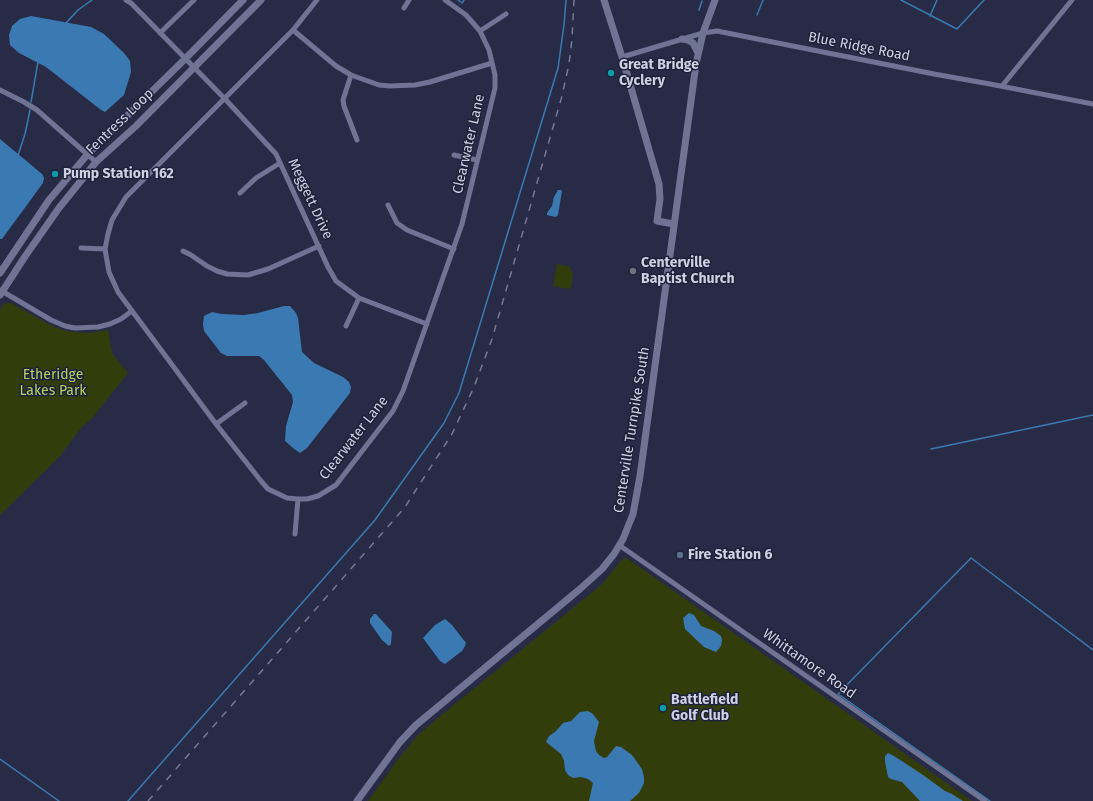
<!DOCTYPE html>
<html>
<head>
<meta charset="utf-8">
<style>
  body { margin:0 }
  canvas { display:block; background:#272b46 }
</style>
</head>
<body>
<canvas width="1093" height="801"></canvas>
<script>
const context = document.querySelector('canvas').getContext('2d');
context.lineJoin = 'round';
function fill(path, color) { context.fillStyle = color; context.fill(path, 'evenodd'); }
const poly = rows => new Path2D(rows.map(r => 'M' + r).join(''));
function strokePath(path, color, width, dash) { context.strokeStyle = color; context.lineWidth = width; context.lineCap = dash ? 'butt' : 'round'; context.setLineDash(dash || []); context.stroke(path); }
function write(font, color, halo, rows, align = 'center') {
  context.font = font + ' "Fira Sans",sans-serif'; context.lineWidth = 3; context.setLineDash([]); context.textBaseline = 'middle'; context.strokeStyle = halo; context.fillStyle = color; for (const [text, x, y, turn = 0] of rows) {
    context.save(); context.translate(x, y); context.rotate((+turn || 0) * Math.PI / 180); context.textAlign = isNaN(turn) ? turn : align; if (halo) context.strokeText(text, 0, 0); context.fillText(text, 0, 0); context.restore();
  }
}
fill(poly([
  [557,264,570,267,573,273,571,287,569,289,553,286],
  [6,303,11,303,52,326,66,331,87,333,108,330,112,353,128,373,93,417,80,429,60,456,0,515,0,310,3,305],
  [624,557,634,563,972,801,368,801,399,758,417,736,438,718,601,585]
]), '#333d0c');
fill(poly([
  [31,16,91,27,104,34,124,53,130,61,131,72,124,95,105,112,101,110,46,67,19,53,10,45,9,35,12,26,20,19],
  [0,139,42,174,44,178,43,183,2,239,0,239],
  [558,190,561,190,562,191,558,215,556,217,551,216,547,215,547,213,552,206,554,197],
  [284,306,290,306,296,313,298,318,302,352,314,363,343,377,349,382,351,387,350,393,307,448,300,453,293,448,285,441,286,426,293,402,292,395,264,360,259,356,227,356,221,353,204,331,203,324,204,316,212,312,222,314,244,315,258,313],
  [689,613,694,615,701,626,714,631,721,636,722,640,721,646,716,652,704,647,685,629,683,618],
  [374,614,376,614,392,632,391,644,389,646,382,640,370,623,370,619],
  [445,619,452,625,466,643,465,646,462,651,445,664,440,661,423,638,435,625],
  [588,711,593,714,599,722,594,741,596,751,599,755,604,758,607,757,616,746,621,747,632,755,642,769,644,777,644,783,639,793,630,801,589,801,593,783,588,779,581,777,573,778,568,775,565,770,564,761,561,754,546,742,549,736,555,732,563,723,571,721,580,712],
  [888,753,894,756,923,775,945,791,952,794,963,801,920,801,902,782,891,779,888,777,885,762,885,756]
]), '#3b79b2');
strokePath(poly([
  [458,0,462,3,464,0],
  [901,0,957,29,984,0],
  [699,10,702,1],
  [757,15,763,0],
  [930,16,937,0],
  [65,24,78,10,92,0],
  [31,102,38,62],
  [18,155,25,134,30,110],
  [931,449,1093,415],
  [0,759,59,801],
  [128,801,375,520,444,423,459,393,558,68,564,25,566,0],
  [990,801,838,694,971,558,1093,650]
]), '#3b79b2', 1.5);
strokePath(poly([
  [126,0,131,3,225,99,276,154,328,267,336,281,359,298,427,324],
  [317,0,293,30,126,197,112,220,108,234,105,249,109,272,118,292,216,424,261,481,268,489,287,498,298,499,307,499,318,496,336,485,393,411,403,391,462,224,495,88,495,75,489,50,480,31,466,15,445,0],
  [404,8,409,0],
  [293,30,336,66,351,75,379,85,390,86,415,85,430,82,492,63],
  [480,31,506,14],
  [160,33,194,0],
  [622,57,703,33,717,31,934,74,990,84,1093,104],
  [351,75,343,100,344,106,357,140],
  [1002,86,1072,0],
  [0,90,24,102,37,110,96,162],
  [454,155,477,160],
  [240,193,256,178,280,163],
  [388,205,397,223,407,230,454,249],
  [81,248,105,249],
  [183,251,191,255,207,266,217,271,227,274,248,275,268,269,319,246],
  [0,290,51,320,65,326,75,328,98,327,110,324,121,319,132,311],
  [346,326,359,298],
  [216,424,245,403],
  [295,534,298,499],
  [619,545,985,801]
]), '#6f7494', 5);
strokePath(poly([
  [604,0,622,57,659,184,660,199,657,221,674,224],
  [682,39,688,40,693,43,698,53],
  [0,273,49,200,87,155,185,59,243,0],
  [0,295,26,255,59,208,96,162,136,126,261,0],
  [357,801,400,742,416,725,580,589,602,569,614,554,623,539,633,514,640,476,696,64,703,33,715,0]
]), '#6f7494', 7);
strokePath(poly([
  [148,801,405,507,452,434,474,387,492,339,562,96,569,64,572,39,574,0]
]), '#767a91', 1.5, [7, 7]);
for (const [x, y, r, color] of [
  [611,73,4,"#0f9aa8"],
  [55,174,4,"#0f9aa8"],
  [633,271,4,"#6b7280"],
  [680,555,4,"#5c6f8a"],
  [663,708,4,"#0f9aa8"]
]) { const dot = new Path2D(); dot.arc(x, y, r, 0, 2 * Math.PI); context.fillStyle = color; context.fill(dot); strokePath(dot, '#1d213b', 1.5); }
write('14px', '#cdd1e3', '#1d213b', [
  ["Blue Ridge Road",859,47,11],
  ["Fentress Loop",120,122,-44],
  ["Clearwater Lane",469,144,-77],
  ["Meggett Drive",310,199,65],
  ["Centerville Turnpike South",632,430,-81],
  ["Clearwater Lane",354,438,-52],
  ["Whittamore Road",809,664,35]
]);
write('bold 14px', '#cdd1e3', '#1d213b', [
  ["Great Bridge",619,65],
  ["Cyclery",619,81],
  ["Pump Station 162",63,174],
  ["Centerville",641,263],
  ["Baptist Church",641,279],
  ["Fire Station 6",688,555],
  ["Battlefield",671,700],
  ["Golf Club",671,716]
], 'left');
write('14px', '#b8d163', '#1d213b', [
  ["Etheridge",53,375],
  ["Lakes Park",53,391]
]);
</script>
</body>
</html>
